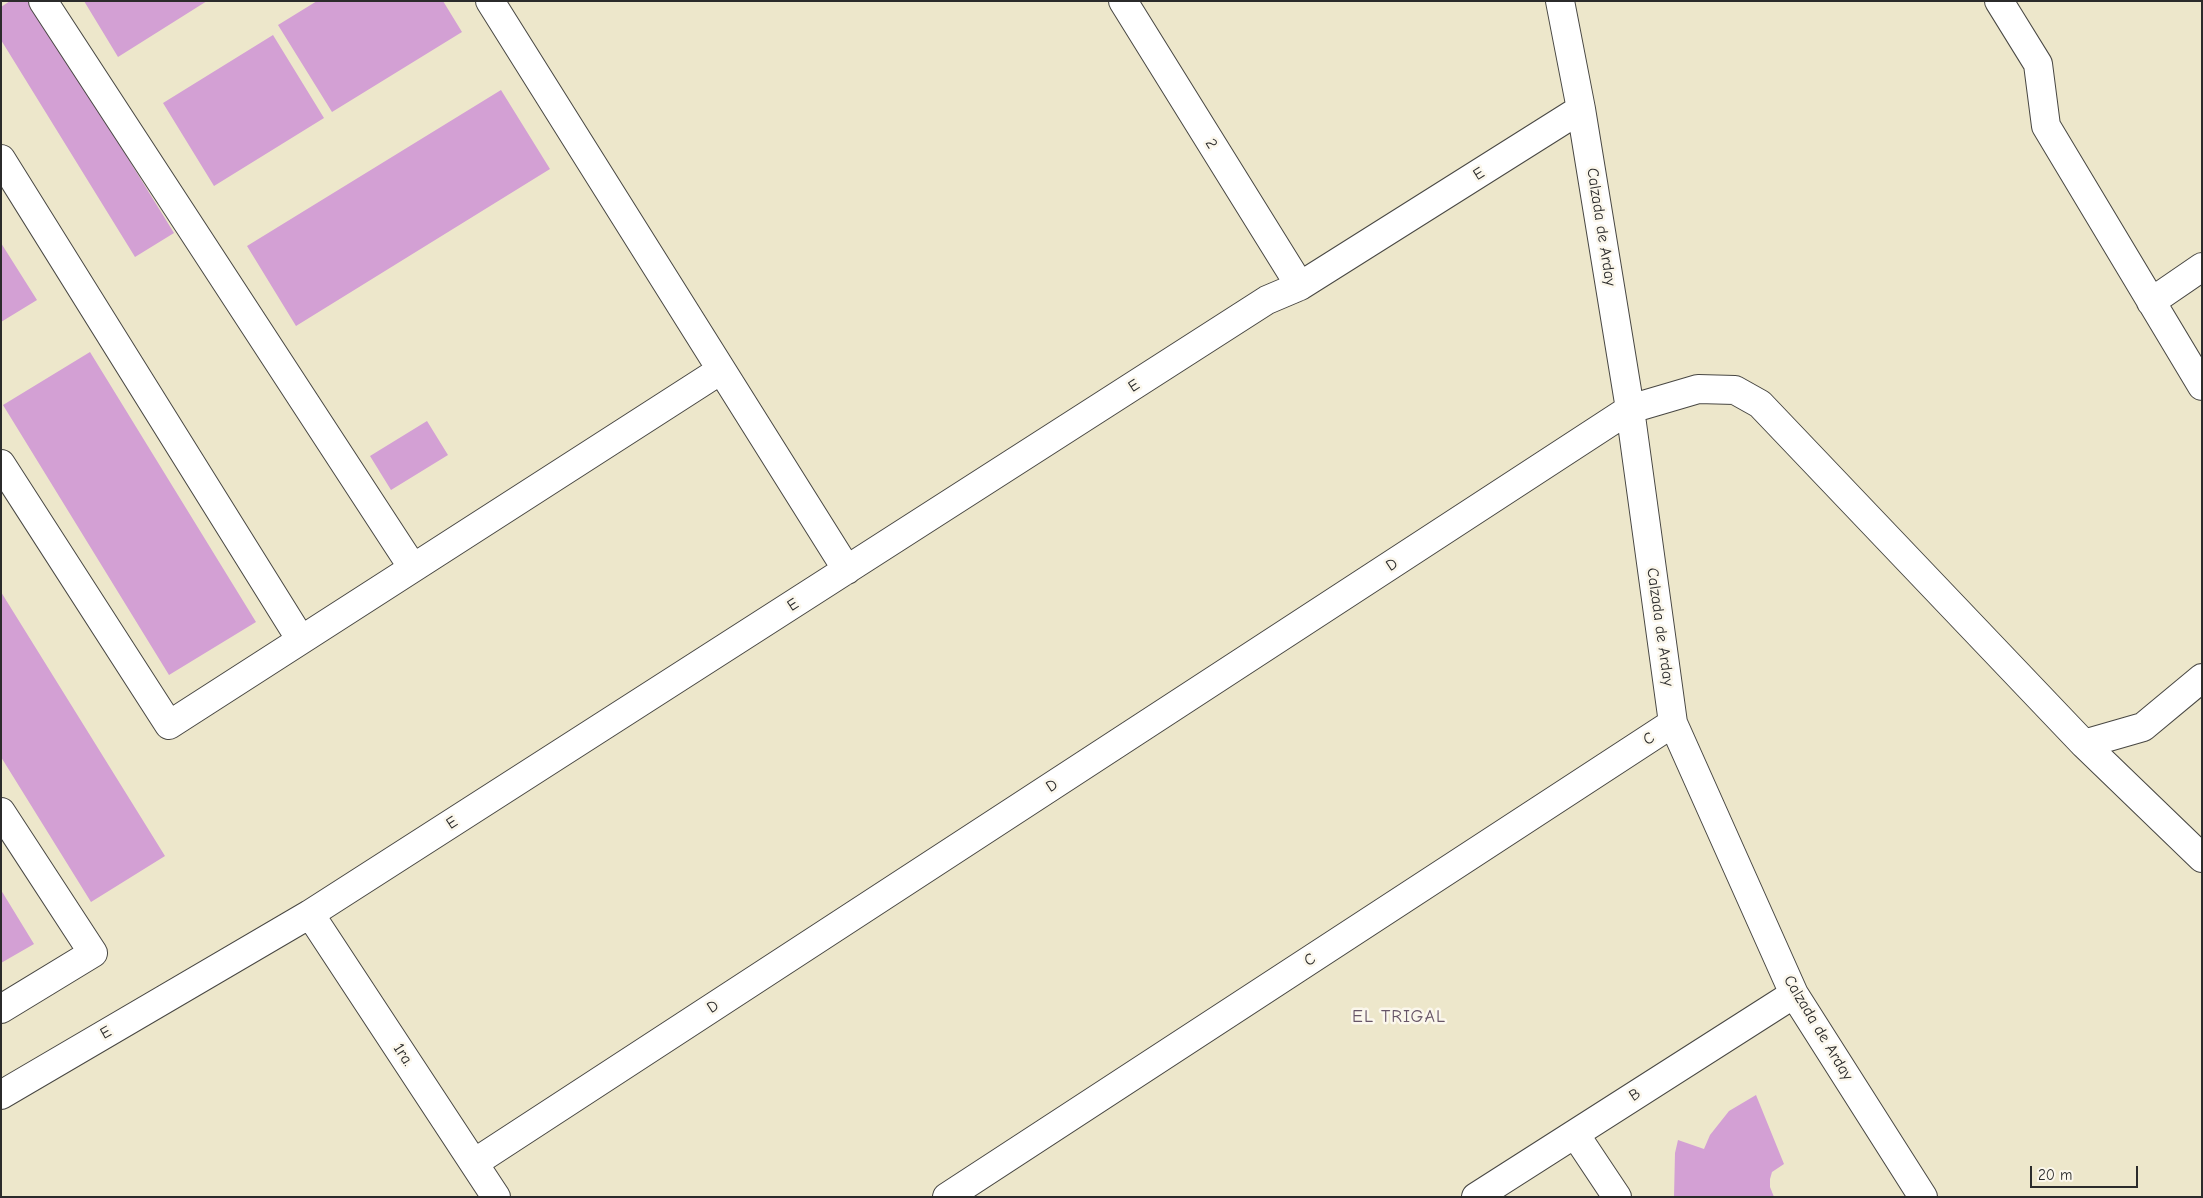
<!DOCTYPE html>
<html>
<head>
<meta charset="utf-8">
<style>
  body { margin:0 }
  #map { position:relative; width:2203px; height:1198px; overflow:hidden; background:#ede7cb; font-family:"Comic Neue",sans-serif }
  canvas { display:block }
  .frame { position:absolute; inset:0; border:2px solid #2b2b2b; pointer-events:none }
  .scale { position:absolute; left:2030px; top:1166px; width:108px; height:22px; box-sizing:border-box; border:2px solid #2b2b2b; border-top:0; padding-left:6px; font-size:15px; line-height:18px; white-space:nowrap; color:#2b2b2b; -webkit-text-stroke:4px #fbf7ec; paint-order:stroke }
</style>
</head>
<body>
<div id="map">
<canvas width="2203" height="1198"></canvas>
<div class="frame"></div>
<div class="scale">20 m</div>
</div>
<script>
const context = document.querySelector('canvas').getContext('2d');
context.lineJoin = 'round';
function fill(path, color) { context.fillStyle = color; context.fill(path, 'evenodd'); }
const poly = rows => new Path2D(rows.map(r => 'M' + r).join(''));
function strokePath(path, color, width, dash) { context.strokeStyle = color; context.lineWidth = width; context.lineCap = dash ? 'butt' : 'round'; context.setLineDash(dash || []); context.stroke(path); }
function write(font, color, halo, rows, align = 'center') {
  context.font = font + ' "Comic Neue",sans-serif'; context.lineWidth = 5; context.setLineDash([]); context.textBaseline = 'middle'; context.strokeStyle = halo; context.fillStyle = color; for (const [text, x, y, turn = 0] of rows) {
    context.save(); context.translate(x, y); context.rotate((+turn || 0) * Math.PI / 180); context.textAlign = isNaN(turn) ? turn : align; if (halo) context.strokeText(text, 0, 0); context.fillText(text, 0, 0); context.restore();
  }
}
fill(poly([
  [10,1,31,1,174,233,135,257,1,40,1,7],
  [84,1,207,1,118,57],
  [317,1,443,1,462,32,332,112,278,25],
  [273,35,324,118,214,186,163,103],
  [501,90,550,169,296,326,247,246],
  [1,243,37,300,1,322],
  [90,352,256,622,169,675,3,405],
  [427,421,448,455,391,490,370,456],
  [1,592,165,856,91,902,1,757],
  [1,890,34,944,1,963],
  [1756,1095,1784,1164,1772,1172,1770,1179,1770,1187,1774,1197,1674,1197,1675,1153,1678,1140,1704,1149,1710,1135,1729,1111]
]), '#d3a0d4');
const minor = poly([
  [43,1,413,568],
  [490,1,847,570],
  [1123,1,1300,286],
  [1560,1,1581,109,1630,409,1673,723,1794,994,1923,1197],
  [1999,1,2038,64,2046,126,2202,386],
  [1,159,301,640],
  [2151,302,2202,267],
  [1,464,169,725,721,370],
  [2084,744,2202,858],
  [1,812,93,953,1,1009],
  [310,914,496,1197],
  [1,1095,310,914,1267,300,1300,286,1581,109],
  [1575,1134,1617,1197],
  [474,1163,1630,409,1698,389,1735,390,1760,404,2084,744,2143,727,2202,678],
  [947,1197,1673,723],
  [1476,1197,1794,994]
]);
strokePath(minor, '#484743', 30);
strokePath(minor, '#fff', 28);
write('16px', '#2b2b2b', '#fbf7ec', [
  ["2",1211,144,58],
  ["E",1479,174,-32],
  ["Calzada de Arday",1601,227,81],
  ["E",1134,386,-33],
  ["D",1392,565,-33],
  ["E",793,605,-33],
  ["Calzada de Arday",1660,627,82],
  ["C",1649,739,-33],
  ["D",1052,786,-33],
  ["E",452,823,-33],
  ["C",1310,960,-33],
  ["D",713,1007,-33],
  ["Calzada de Arday",1818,1028,59],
  ["E",106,1033,-30],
  ["1ra.",403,1055,57],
  ["B",1635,1095,-33]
]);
context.letterSpacing = '1px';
write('18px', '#665466', '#fbf7ec', [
  ["EL TRIGAL",1399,1017]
]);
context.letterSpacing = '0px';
</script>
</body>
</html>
